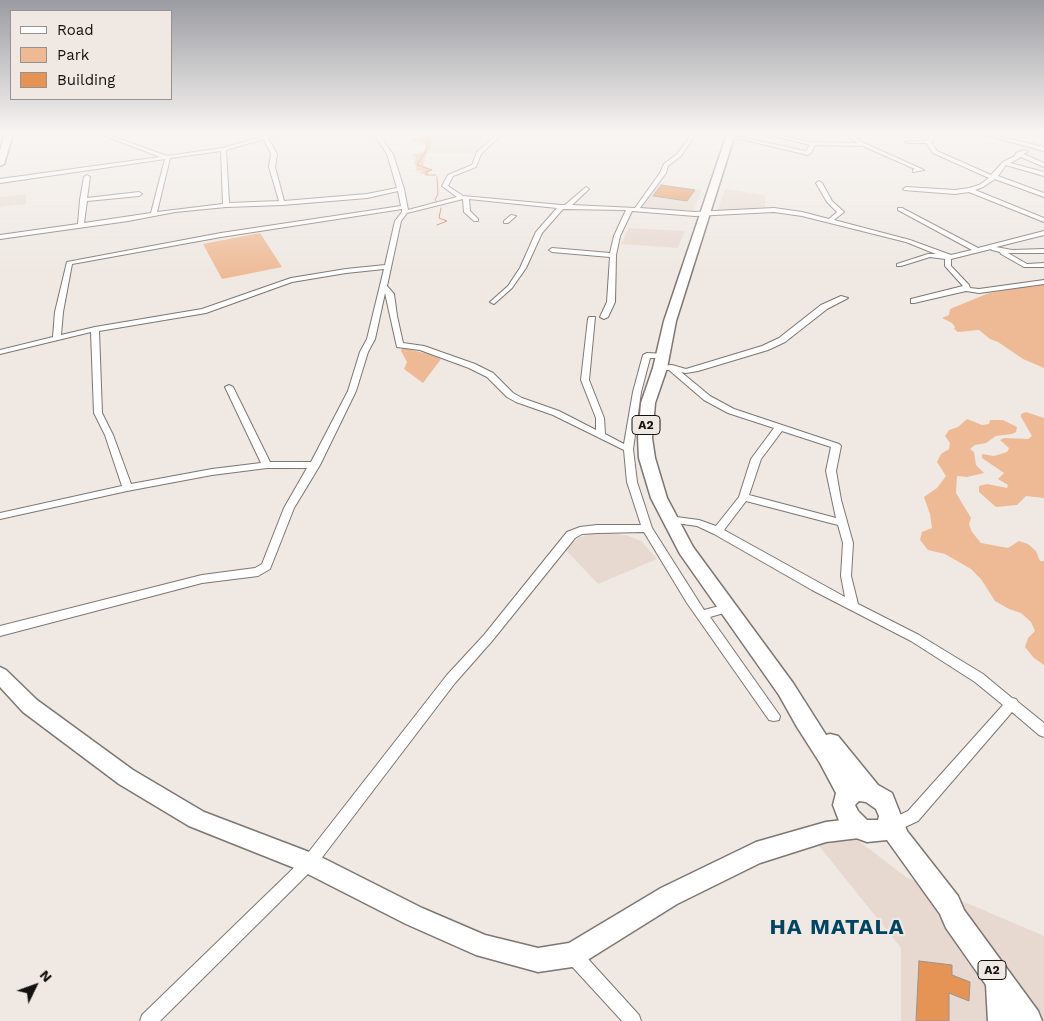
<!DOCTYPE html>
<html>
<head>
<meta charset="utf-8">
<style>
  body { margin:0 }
  #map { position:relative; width:1044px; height:1021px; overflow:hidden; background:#efe8e3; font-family:"Work Sans",sans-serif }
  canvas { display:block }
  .legend { position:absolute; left:10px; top:10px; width:162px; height:90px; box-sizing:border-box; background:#efe8e3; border:1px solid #97928f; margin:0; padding:6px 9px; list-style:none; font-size:15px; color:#141210 }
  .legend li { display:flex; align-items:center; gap:10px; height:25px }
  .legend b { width:25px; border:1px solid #97928f }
  .north { position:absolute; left:10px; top:961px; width:50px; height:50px; -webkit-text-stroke:4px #efe8e3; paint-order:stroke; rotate:48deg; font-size:14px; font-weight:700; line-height:20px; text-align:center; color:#141210 }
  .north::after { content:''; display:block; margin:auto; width:18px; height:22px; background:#141210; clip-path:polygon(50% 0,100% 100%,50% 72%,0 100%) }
</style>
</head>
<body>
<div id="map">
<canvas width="1044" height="1021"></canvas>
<ul class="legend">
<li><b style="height:6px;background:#fff"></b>Road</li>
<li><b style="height:14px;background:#eeba96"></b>Park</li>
<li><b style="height:14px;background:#e69356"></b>Building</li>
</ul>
<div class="north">N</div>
</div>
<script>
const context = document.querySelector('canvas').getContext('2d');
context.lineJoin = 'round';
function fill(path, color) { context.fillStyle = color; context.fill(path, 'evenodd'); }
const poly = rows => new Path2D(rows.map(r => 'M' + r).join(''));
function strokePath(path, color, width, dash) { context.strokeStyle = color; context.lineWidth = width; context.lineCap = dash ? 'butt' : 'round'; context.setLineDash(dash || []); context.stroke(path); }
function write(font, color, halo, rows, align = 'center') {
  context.font = font + ' "Work Sans",sans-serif'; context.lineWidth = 4.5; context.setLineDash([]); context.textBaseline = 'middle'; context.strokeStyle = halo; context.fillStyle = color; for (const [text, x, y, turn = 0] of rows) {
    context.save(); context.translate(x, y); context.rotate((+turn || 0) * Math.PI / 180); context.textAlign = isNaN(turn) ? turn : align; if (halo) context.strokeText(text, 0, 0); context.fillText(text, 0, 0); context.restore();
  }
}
fill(poly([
  [435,134,484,134,476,154,427,153],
  [657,184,702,190,693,212,639,208],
  [725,189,765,195,765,210,717,212],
  [26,194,26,204,0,207,0,197],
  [629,228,685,231,678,248,621,244],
  [599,532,626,535,641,541,657,559,598,584,565,549,580,537],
  [847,832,906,877,1044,936,1044,1021,901,1021,901,948,816,842]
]), '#e7d9d0');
fill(poly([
  [424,134,435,134,423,165,430,169,428,175,419,173,423,170,414,172,417,170,414,162,416,158,411,155,423,152,426,148,425,143,408,141,419,138],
  [260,233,282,267,222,279,203,244],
  [1044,283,1044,368,1023,359,998,342,990,339,979,330,958,332,954,329,955,327,952,323,942,318,949,315,950,309,989,293],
  [402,348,429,354,441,359,423,383,404,369,407,362,401,351],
  [1026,412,1044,418,1044,498,1026,496,1017,505,996,507,979,492,979,486,987,484,1007,488,1008,485,998,479,1004,473,982,458,982,454,994,456,1007,452,1009,448,1000,440,1004,438,1028,439,1032,436,1021,417,1021,414],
  [967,419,982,425,989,424,990,420,1003,420,1017,427,1016,432,1012,434,996,436,986,443,975,445,970,449,974,452,976,465,984,473,967,477,957,476,956,493,971,518,969,524,972,532,981,543,1008,548,1019,541,1028,544,1036,551,1040,561,1044,561,1044,665,1034,658,1025,647,1028,638,1035,631,1031,622,1021,613,1009,609,995,601,981,579,971,569,945,554,928,550,920,540,922,532,932,528,930,514,924,497,937,488,946,476,937,462,941,454,949,449,950,443,945,436,949,430,958,427]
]), '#eeba96');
strokePath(poly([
  [429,134,426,151,417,165,432,170,426,172,426,175,436,175],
  [437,177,438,194,435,200,437,202],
  [437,225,447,221,439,218,441,208]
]), '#c9793a', 1);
const building = poly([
  [661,185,695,190,687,201,653,196,661,185],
  [919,961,952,965,952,975,970,982,969,1001,949,993,949,1021,916,1021,919,961]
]);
fill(building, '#e69356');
strokePath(building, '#99928e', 1);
const minor = poly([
  [10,134,10,136,0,137,0,135,10,134],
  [100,134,106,134,167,156,223,148,265,136,279,134,268,138,277,154,275,167,284,201,367,194,397,188,387,154,374,134,378,134,393,154,404,189,408,210,457,197,442,186,448,175,472,165,477,152,497,134,502,134,481,154,476,167,453,176,448,186,463,196,561,205,565,205,586,187,589,189,588,190,572,205,635,208,660,173,664,164,677,154,692,134,696,134,681,156,668,166,666,173,640,208,695,212,774,208,802,212,829,219,837,212,827,202,816,183,819,181,822,183,832,201,844,212,834,220,910,240,951,255,972,250,898,210,898,208,902,208,978,248,1044,231,1044,235,996,247,1012,250,1044,249,1044,253,1008,253,1027,264,1044,263,1044,267,1024,267,1001,254,1000,252,992,250,991,249,951,259,951,266,969,285,970,288,979,289,1044,280,1044,284,979,293,966,291,914,303,911,303,911,299,963,286,945,266,945,259,930,257,901,266,897,266,897,264,928,254,936,254,906,242,802,216,774,212,695,216,632,211,620,236,616,255,615,302,608,317,604,319,600,317,607,302,610,257,552,252,549,250,552,248,610,253,614,236,626,210,563,209,542,233,526,268,512,288,494,304,490,302,508,286,520,268,536,232,557,208,469,199,470,211,478,219,478,221,474,221,464,212,463,199,407,213,401,221,387,286,394,294,397,316,403,343,424,346,475,364,493,373,513,393,522,398,559,411,596,430,596,418,581,380,588,319,589,317,595,317,589,380,604,418,605,434,624,444,633,392,643,355,647,353,665,354,666,356,662,358,650,358,641,392,633,449,637,482,652,528,704,610,727,604,731,605,733,608,731,611,710,617,780,716,779,720,774,721,769,720,687,603,644,532,597,533,582,534,575,538,492,641,455,683,314,868,160,1021,140,1021,142,1015,304,858,447,675,484,635,567,532,580,527,597,525,641,525,627,482,624,450,553,415,516,402,507,397,487,377,469,368,420,350,397,347,385,293,375,339,368,352,356,391,320,465,294,508,270,569,258,576,202,583,0,636,0,626,202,575,255,568,262,564,284,508,307,468,267,468,212,475,127,491,0,519,0,513,122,486,105,435,94,413,91,332,0,354,0,350,53,337,55,312,67,262,221,233,401,206,398,191,367,198,282,205,226,207,175,212,128,221,0,239,0,235,78,224,80,200,84,177,87,175,90,177,87,198,139,192,142,194,139,196,87,201,84,223,151,213,165,159,0,183,0,179,160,157,100,134],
  [264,139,271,154,269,167,279,201,229,203,226,150,264,139],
  [221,151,223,204,157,212,170,158,221,151],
  [402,209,402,212,395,221,385,265,346,269,291,278,202,309,95,327,61,335,63,312,72,264,221,237,402,209],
  [384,269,367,339,360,352,348,391,311,462,270,462,233,387,229,385,225,387,261,463,212,469,131,484,113,435,102,413,99,331,206,313,292,282,346,273,384,269],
  [766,134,774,134,809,142,858,143,844,134,849,134,866,144,924,170,913,172,913,170,915,169,863,146,815,145,811,153,808,155,728,136,730,135,806,151,810,145,766,134],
  [931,134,935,134,935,137,931,142,937,151,991,175,1003,162,1015,156,1016,153,1025,150,1028,152,1023,154,1044,163,1044,167,1021,157,1010,163,1044,172,1044,176,1006,165,998,176,1044,193,1044,197,995,179,983,187,975,190,1044,218,1044,222,969,192,955,194,904,190,903,189,906,187,955,190,969,188,979,185,989,178,933,153,926,143,907,143,905,142,928,140,931,134],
  [982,134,989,134,1044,147,1044,151,982,134],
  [511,215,516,216,508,223,504,223,504,221,511,215],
  [841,296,848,298,827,309,785,342,768,350,698,371,686,373,681,372,710,396,734,409,839,444,841,446,836,471,841,500,853,543,851,576,858,604,919,635,983,674,1012,698,1016,699,1018,702,1044,723,1044,737,1039,735,1012,712,918,821,892,833,887,831,885,826,887,821,908,811,1003,705,975,682,911,641,812,590,714,534,697,526,669,522,664,519,669,516,699,520,716,526,739,497,751,459,774,428,728,413,704,400,669,370,657,370,657,366,672,365,686,369,762,346,779,338,821,305,841,296],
  [782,431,831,447,826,471,836,518,749,495,761,459,782,431],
  [746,501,838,525,843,543,841,576,845,597,724,530,746,501],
  [573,947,579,949,639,1015,641,1021,622,1021,567,961,565,955,567,949,573,947]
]);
const secondary = poly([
  [5,134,13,134,4,164,0,166,0,151,5,134],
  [0,667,6,670,37,700,133,770,204,812,317,855,422,908,485,935,538,948,569,943,661,888,756,842,826,822,859,818,867,821,870,828,867,835,859,838,826,842,760,863,677,904,581,964,572,967,538,972,476,955,406,924,302,871,189,826,119,784,23,712,0,687,0,667]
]);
const primary = poly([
  [727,134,735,134,676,321,667,368,655,403,652,438,655,458,667,498,693,547,793,683,826,735,830,734,838,736,878,785,892,793,907,831,958,896,964,910,1038,1011,1042,1021,988,1021,986,985,946,928,940,914,887,840,867,842,851,836,841,826,833,805,836,793,820,763,797,727,779,695,680,554,651,498,639,458,638,438,641,403,653,368,664,321,727,134],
  [859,801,866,802,876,809,879,816,878,820,867,820,858,811,855,805,859,801]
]);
strokePath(minor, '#7d7672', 2);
strokePath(secondary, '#7d7672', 3);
strokePath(primary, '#7d7672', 3);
fill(minor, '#fff');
fill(secondary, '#fff');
fill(primary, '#fff');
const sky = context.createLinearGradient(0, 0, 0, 277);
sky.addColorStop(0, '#9b9ca2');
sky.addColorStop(0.48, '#f8f5f2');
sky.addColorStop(1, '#f8f5f200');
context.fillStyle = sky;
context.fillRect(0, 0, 1044, 277);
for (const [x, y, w] of [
  [646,425,28],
  [992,970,28]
]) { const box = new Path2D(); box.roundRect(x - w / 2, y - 9.5, w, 19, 4); context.fillStyle = '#efe8e3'; context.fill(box); strokePath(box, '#141210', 1); }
write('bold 12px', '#141210', null, [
  ["A2",646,425],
  ["A2",992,970]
]);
context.letterSpacing = '1px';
write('bold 22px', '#004564', '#efe8e3', [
  ["HA MATALA",837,928]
]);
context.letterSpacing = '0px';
</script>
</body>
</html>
